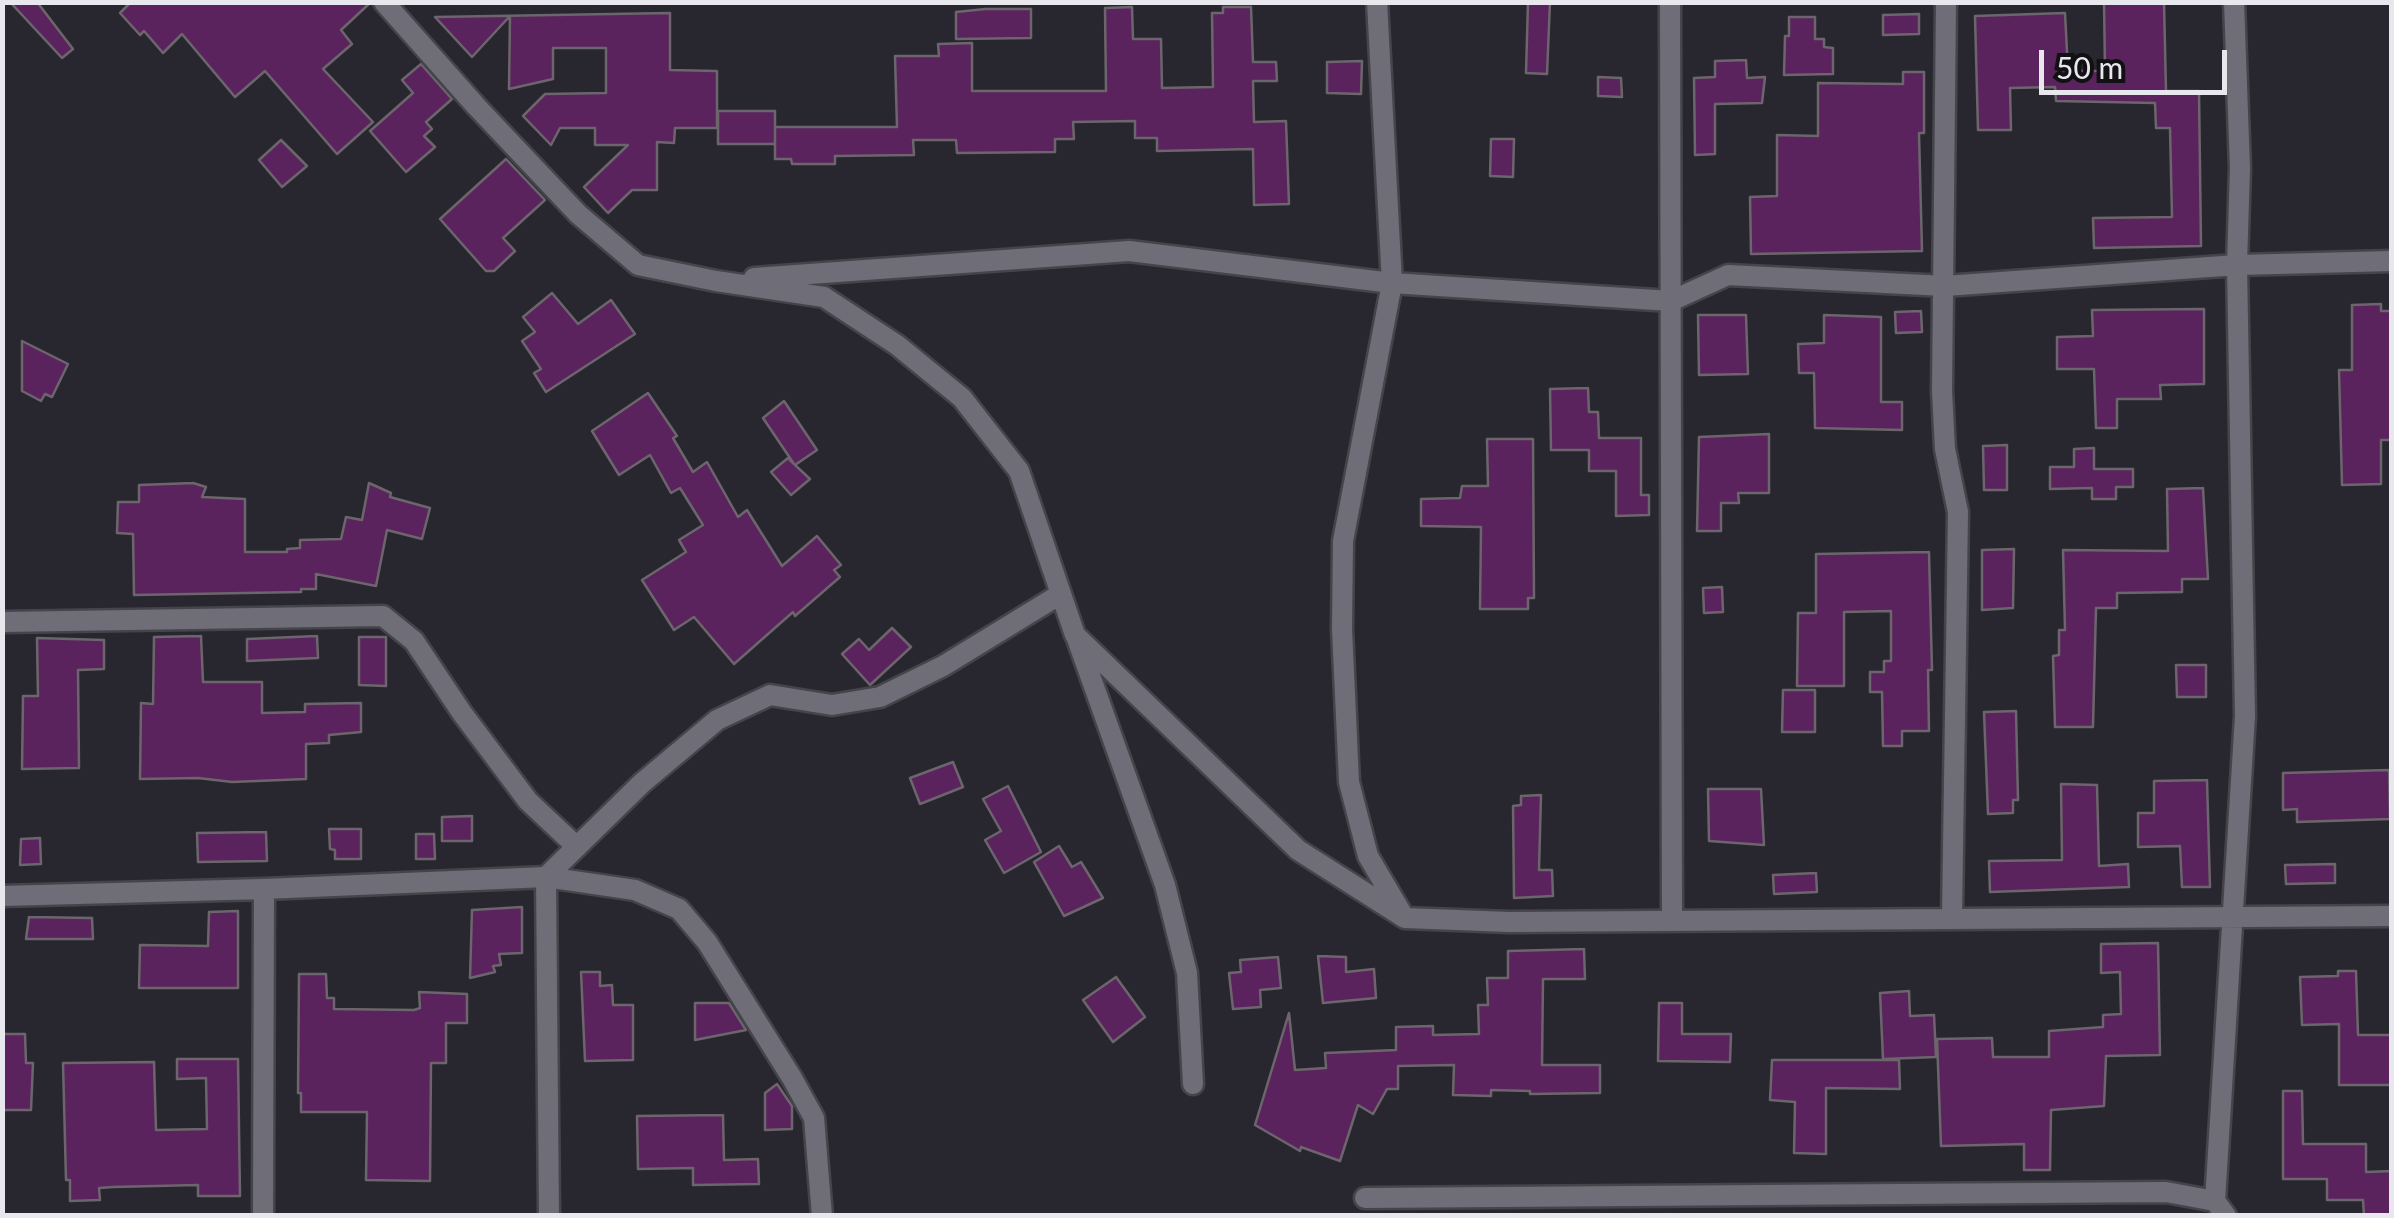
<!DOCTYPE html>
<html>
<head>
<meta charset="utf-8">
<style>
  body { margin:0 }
  #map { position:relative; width:2394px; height:1218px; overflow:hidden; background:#282730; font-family:Lato,sans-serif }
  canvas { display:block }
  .frame { position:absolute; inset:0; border:5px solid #e7e7ed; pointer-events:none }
  .scale { position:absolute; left:2039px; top:50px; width:188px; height:45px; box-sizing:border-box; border:5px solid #e7e7ed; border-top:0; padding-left:12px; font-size:30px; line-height:35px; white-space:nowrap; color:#e7e7ed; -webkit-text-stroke:8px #111114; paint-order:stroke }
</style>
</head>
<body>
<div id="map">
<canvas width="2394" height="1218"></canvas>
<div class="frame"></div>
<div class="scale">50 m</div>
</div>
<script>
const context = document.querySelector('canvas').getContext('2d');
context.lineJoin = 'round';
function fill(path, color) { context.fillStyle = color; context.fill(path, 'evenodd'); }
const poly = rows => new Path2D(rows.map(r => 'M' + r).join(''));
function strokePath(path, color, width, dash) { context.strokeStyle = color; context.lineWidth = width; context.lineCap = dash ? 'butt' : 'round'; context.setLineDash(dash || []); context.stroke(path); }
const building = poly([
  [10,2,37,2,73,49,62,58,10,2],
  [131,2,371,2,341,30,352,44,323,69,373,122,337,154,265,71,235,97,182,34,163,53,144,31,140,35,120,13,131,2],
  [1528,2,1550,2,1547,74,1526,73,1528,2],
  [2104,2,2164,2,2166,91,2199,91,2201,246,2094,248,2093,218,2172,217,2170,128,2156,128,2155,103,2056,101,2055,87,2010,88,2011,130,1978,130,1975,16,2065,13,2068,71,2105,71,2104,2],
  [1132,7,1133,39,1161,39,1162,88,1213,87,1212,13,1223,13,1223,7,1251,7,1253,62,1276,62,1277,81,1253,81,1254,122,1286,121,1289,204,1254,205,1253,149,1157,151,1157,138,1135,138,1135,121,1073,122,1074,139,1055,139,1055,152,957,153,956,140,913,140,914,155,835,156,835,164,792,164,791,159,775,159,775,144,718,144,718,111,775,111,775,144,775,127,897,127,895,56,939,56,938,44,972,43,972,91,1106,91,1105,8,1132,7],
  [985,9,1031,9,1031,38,956,39,956,12,985,9],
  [670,13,670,70,717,71,717,128,675,128,674,143,657,142,657,190,632,190,608,213,584,187,628,145,595,145,595,128,560,128,551,145,523,116,545,94,606,93,606,48,553,48,553,79,509,89,510,16,472,57,435,17,670,13],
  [1919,14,1919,34,1883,35,1883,15,1919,14],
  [1789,17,1815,17,1815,39,1824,39,1824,47,1833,48,1833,74,1784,75,1785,36,1789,36,1789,17],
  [1746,60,1747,78,1765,77,1762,103,1715,104,1715,154,1695,155,1694,78,1715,77,1715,61,1746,60],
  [1362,61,1361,94,1327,93,1327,62,1362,61],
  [421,64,452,99,426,122,432,129,424,136,435,147,406,172,370,131,413,93,402,80,421,64],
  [1903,72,1924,72,1924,133,1919,133,1922,251,1751,254,1750,197,1777,196,1777,135,1818,136,1818,83,1903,84,1903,72],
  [1598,77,1621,78,1622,97,1598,96,1598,77],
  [1491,139,1514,139,1513,177,1490,176,1491,139],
  [281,140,307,166,282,187,259,160,281,140],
  [506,159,545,200,503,238,515,251,494,271,486,271,440,219,506,159],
  [552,293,578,324,611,300,635,334,546,392,534,373,541,369,522,341,535,332,523,317,552,293],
  [2381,304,2381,311,2392,311,2392,440,2381,440,2381,484,2342,485,2339,370,2352,370,2352,305,2381,304],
  [2204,309,2204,384,2160,385,2161,399,2117,399,2117,428,2096,428,2094,369,2057,369,2057,337,2093,336,2092,310,2204,309],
  [1921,311,1922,332,1896,333,1895,312,1921,311],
  [1698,315,1746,315,1748,374,1699,375,1698,315],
  [1824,315,1881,317,1881,402,1902,402,1902,430,1815,428,1814,373,1799,373,1798,344,1824,343,1824,315],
  [22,341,68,364,52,397,45,394,41,401,22,391,22,341],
  [1588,388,1589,412,1598,412,1599,438,1641,438,1641,495,1649,495,1649,515,1616,516,1616,471,1589,471,1589,450,1551,450,1550,389,1588,388],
  [648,393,677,436,673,438,693,472,707,462,738,517,747,510,782,566,817,536,841,565,834,570,840,577,795,616,793,612,734,664,694,617,674,630,642,580,686,552,679,540,703,525,680,488,671,493,650,455,619,475,592,431,648,393],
  [784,401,817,450,795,465,810,479,791,495,771,472,788,458,794,464,763,418,784,401],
  [1769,434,1769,493,1738,493,1739,503,1721,503,1721,531,1697,531,1699,437,1769,434],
  [1487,439,1533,439,1534,598,1528,598,1528,609,1480,609,1481,527,1421,526,1421,499,1460,498,1462,486,1488,486,1487,439],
  [2007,445,2007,490,1984,490,1983,446,2007,445],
  [2094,448,2094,469,2133,469,2133,487,2116,487,2116,499,2092,499,2092,488,2050,489,2050,467,2074,467,2074,449,2094,448],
  [193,483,206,487,202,497,245,499,245,552,287,552,287,549,300,548,300,540,341,539,346,517,362,520,369,483,391,493,390,497,430,508,422,539,387,530,376,586,316,574,316,589,301,589,301,592,134,595,133,534,117,533,118,502,139,502,139,485,193,483],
  [2203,488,2208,579,2182,579,2182,592,2117,593,2117,608,2096,608,2093,727,2055,727,2053,656,2059,655,2059,630,2065,630,2063,550,2168,551,2167,489,2203,488],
  [2014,549,2013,608,1982,610,1982,550,2014,549],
  [1929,552,1932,670,1928,670,1929,731,1902,731,1902,746,1883,746,1882,692,1870,692,1870,672,1884,672,1884,661,1891,661,1891,611,1844,612,1844,686,1797,686,1798,613,1816,613,1816,554,1929,552],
  [1722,587,1723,612,1704,613,1703,588,1722,587],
  [892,628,911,647,870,685,842,654,859,639,869,650,892,628],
  [201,636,203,682,262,682,262,713,305,712,305,704,361,703,361,732,329,735,329,743,306,744,306,779,232,782,198,778,140,779,141,703,153,704,154,637,201,636],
  [317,636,318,658,247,661,247,639,317,636],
  [359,637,386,637,386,686,359,685,359,637],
  [37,638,104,640,104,669,78,670,79,768,22,769,23,696,38,696,37,638],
  [2176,665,2206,665,2206,697,2177,697,2176,665],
  [1783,690,1815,690,1815,732,1782,732,1783,690],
  [2016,711,2018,800,2013,800,2013,813,1988,814,1984,712,2016,711],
  [953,762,963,787,920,804,910,778,953,762],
  [2389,770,2390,819,2297,822,2297,809,2283,810,2283,773,2389,770],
  [2207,780,2210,887,2182,887,2180,846,2138,847,2138,813,2154,813,2154,781,2207,780],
  [2061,784,2097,785,2099,866,2128,864,2129,887,1990,892,1989,861,2062,860,2061,784],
  [1008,786,1041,852,1004,873,985,840,1001,831,983,799,1008,786],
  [1708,789,1761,789,1764,845,1709,841,1708,789],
  [1541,795,1539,870,1552,870,1553,896,1514,898,1513,806,1521,805,1521,796,1541,795],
  [472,816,472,841,442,841,442,817,472,816],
  [329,829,361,829,361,859,335,859,335,850,330,849,329,829],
  [266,832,267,861,198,862,197,833,266,832],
  [416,834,434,834,435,859,416,859,416,834],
  [40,838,41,864,20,865,21,839,40,838],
  [1059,846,1072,867,1081,862,1103,898,1064,916,1034,862,1059,846],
  [2335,864,2335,883,2286,884,2285,865,2335,864],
  [1816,873,1817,892,1774,894,1773,875,1816,873],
  [522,907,522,953,499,954,501,965,493,966,495,972,470,978,472,910,522,907],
  [238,911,238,988,139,988,140,945,208,946,209,912,238,911],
  [29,917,92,918,93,939,26,939,29,917],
  [2158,943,2160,1055,2106,1056,2104,1106,2051,1110,2050,1170,2024,1170,2024,1144,1941,1146,1937,1039,1992,1038,1993,1057,2049,1057,2049,1031,2103,1027,2103,1015,2121,1014,2120,972,2101,973,2101,944,2158,943],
  [1584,949,1585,979,1543,979,1542,1065,1600,1065,1600,1093,1530,1094,1530,1091,1491,1090,1491,1096,1453,1095,1454,1065,1398,1066,1398,1089,1387,1089,1373,1114,1358,1105,1340,1161,1301,1147,1300,1151,1255,1125,1289,1013,1295,1070,1326,1068,1325,1053,1396,1050,1396,1027,1433,1026,1433,1035,1479,1034,1478,1005,1488,1005,1487,978,1508,978,1508,951,1584,949],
  [1318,956,1346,957,1346,972,1374,969,1376,998,1323,1003,1318,956],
  [1278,957,1281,988,1260,990,1261,1007,1233,1009,1229,973,1241,972,1240,960,1278,957],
  [2338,971,2356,971,2358,1035,2392,1035,2392,1085,2339,1085,2339,1024,2302,1025,2300,977,2338,976,2338,971],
  [581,972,600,972,600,986,612,985,613,1005,633,1005,633,1060,585,1061,581,972],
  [299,974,326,974,327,998,334,998,334,1009,414,1010,420,1008,419,992,467,994,467,1023,446,1023,446,1063,431,1063,430,1181,366,1180,367,1112,301,1112,301,1093,298,1093,299,974],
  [1116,977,1145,1017,1113,1042,1083,1000,1116,977],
  [1909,991,1910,1016,1934,1015,1936,1057,1883,1059,1880,993,1909,991],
  [695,1003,729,1003,746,1030,695,1040,695,1003],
  [1659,1003,1682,1003,1682,1034,1731,1034,1730,1062,1658,1061,1659,1003],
  [2,1034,25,1034,26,1063,33,1063,31,1110,2,1110,2,1034],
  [177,1059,238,1059,240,1196,198,1196,198,1185,113,1187,99,1188,100,1200,70,1201,70,1180,66,1180,63,1063,154,1062,156,1130,207,1129,206,1078,177,1079,177,1059],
  [1772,1060,1899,1060,1900,1089,1826,1088,1826,1154,1794,1153,1795,1102,1770,1100,1772,1060],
  [777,1084,792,1106,792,1129,765,1130,765,1093,777,1084],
  [2283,1091,2302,1091,2303,1144,2366,1144,2366,1172,2392,1171,2392,1216,2364,1216,2363,1200,2327,1200,2327,1179,2283,1179,2283,1091],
  [723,1115,724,1160,758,1159,759,1184,693,1185,693,1168,638,1169,637,1116,723,1115]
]);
fill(building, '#5a235e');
strokePath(building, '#6c656c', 2.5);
const minor = poly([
  [384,2,476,106,578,214,638,265,716,281,824,297,897,345,962,398,1019,471,1075,635,1298,850,1405,918,1509,922,2392,916],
  [1377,2,1392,283,1343,541,1342,629,1349,782,1368,856,1401,912],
  [1670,2,1672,920],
  [1946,2,1942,391,1945,449,1958,512,1952,917],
  [754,278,1129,251,1392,283,1671,301,1728,275,1945,286,2237,265,2392,261],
  [2,622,383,616,414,641,462,713,528,801,577,847],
  [1077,639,1165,885,1187,973,1193,1084],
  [2,896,264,889,546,877,635,890,679,909,707,942,792,1078,814,1118,822,1216],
  [1365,1198,2166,1192,2215,1201],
  [263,1216,264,889],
  [549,1216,546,877,642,783,717,720,770,695,832,705,880,697,943,666,1059,595],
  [2226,1216,2215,1201,2245,716,2237,265,2240,168,2234,2]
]);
strokePath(minor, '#44444b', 25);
strokePath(minor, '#6f6e78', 20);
</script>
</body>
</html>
